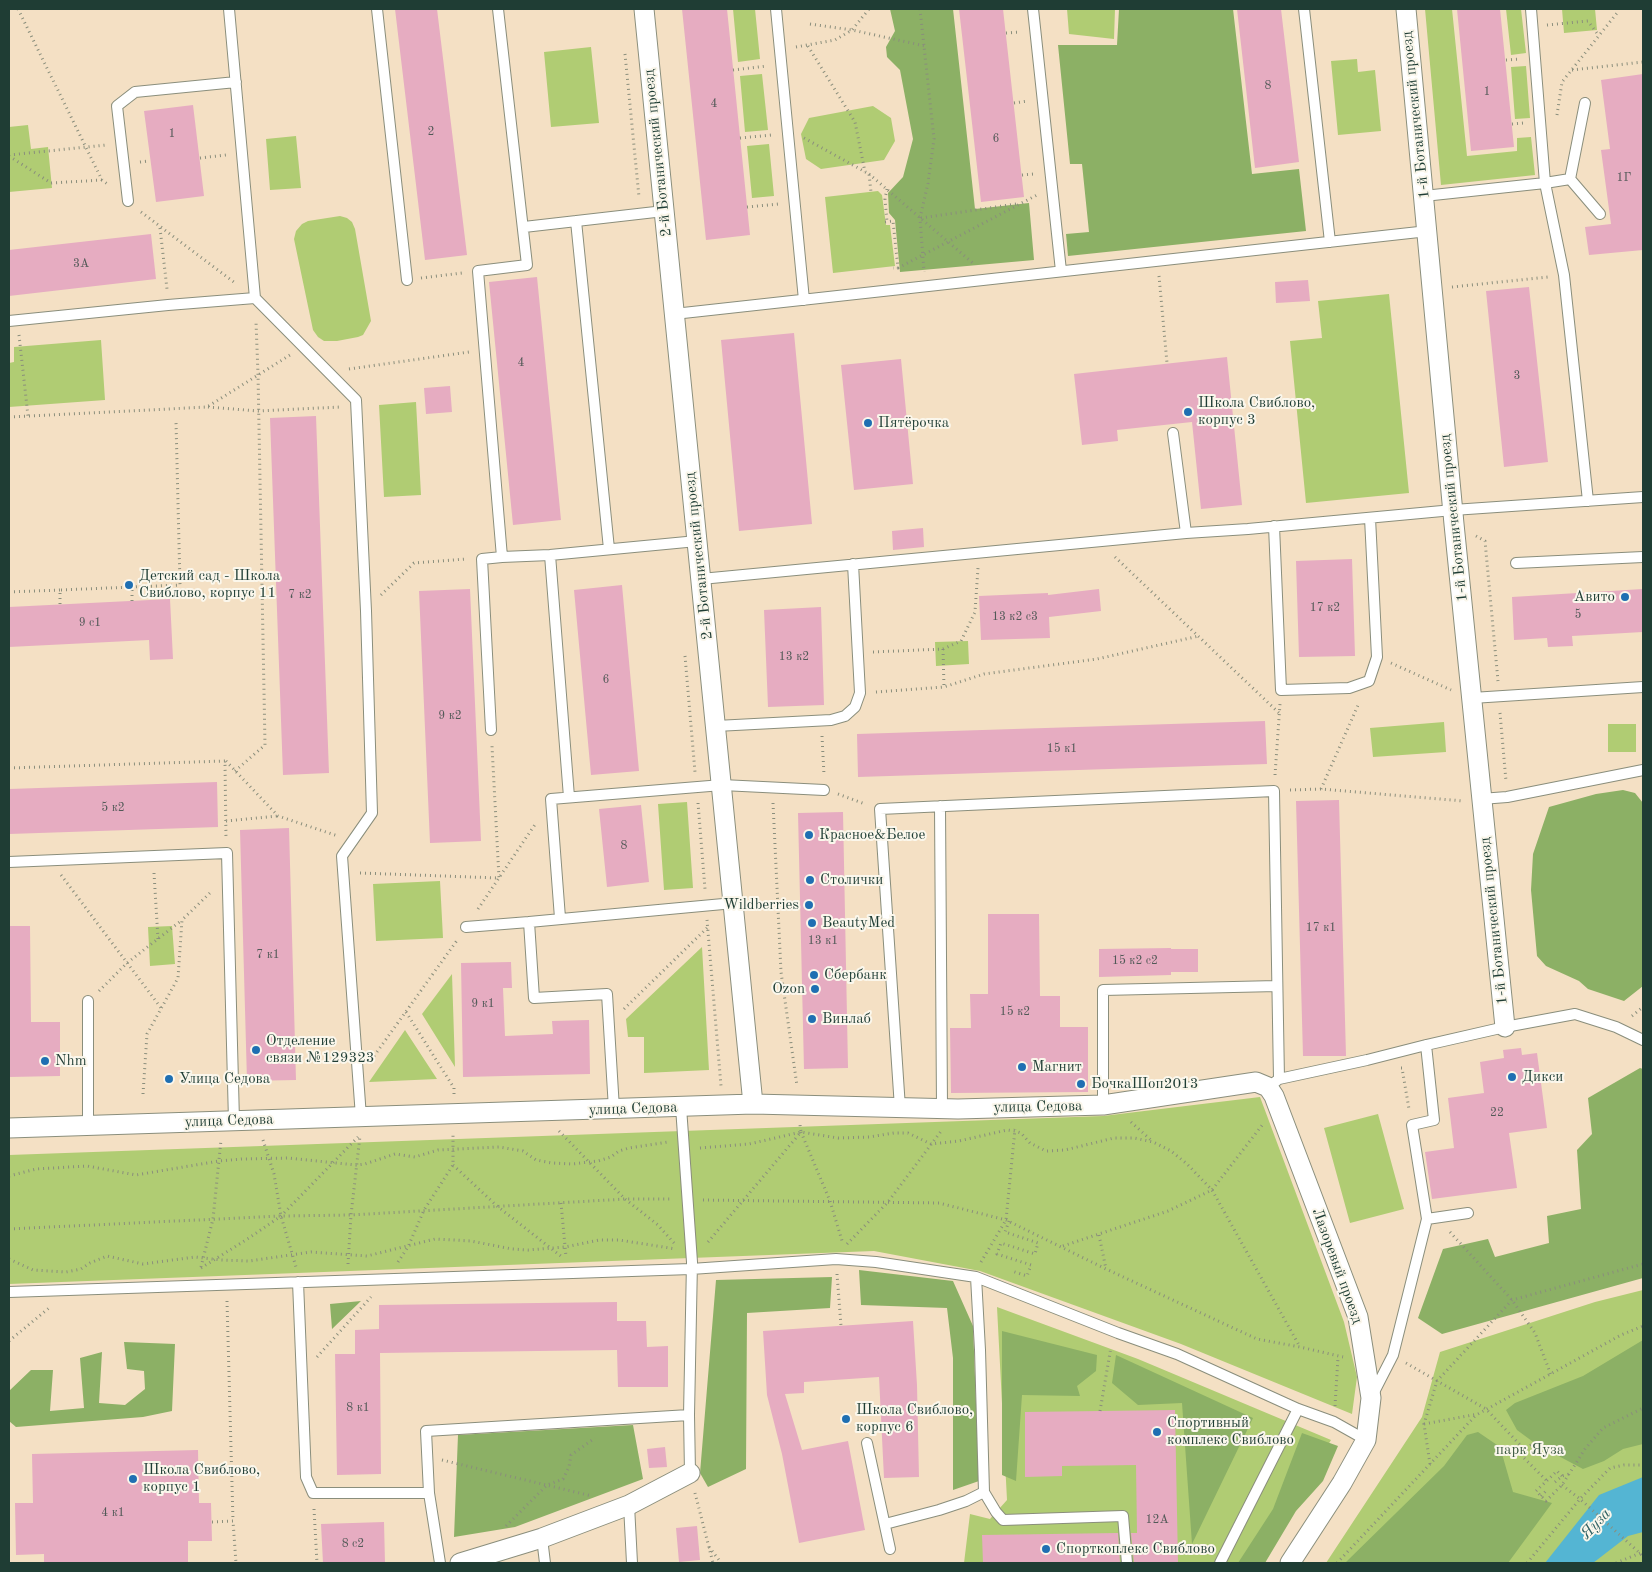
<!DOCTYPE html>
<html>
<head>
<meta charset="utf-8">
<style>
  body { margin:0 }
  #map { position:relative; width:1652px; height:1572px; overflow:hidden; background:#f4e0c4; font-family:"Old Standard TT",serif }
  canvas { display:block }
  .frame { position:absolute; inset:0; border:10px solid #1f3d34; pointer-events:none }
</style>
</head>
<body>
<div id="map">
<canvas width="1652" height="1572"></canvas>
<div class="frame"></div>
</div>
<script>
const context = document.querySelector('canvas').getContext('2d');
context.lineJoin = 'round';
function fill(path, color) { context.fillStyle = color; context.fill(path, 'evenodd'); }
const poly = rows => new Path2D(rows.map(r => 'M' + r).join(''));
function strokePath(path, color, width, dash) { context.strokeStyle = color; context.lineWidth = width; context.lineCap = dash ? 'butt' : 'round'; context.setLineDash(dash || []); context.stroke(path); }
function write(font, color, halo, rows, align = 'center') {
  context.font = font + ' "Old Standard TT",serif'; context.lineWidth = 4; context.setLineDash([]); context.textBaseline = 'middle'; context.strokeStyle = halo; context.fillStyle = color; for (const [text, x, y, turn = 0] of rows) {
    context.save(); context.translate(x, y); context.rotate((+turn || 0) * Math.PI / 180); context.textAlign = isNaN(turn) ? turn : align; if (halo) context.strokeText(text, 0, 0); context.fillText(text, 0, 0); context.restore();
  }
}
fill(poly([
  [733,9,755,9,760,59,738,62],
  [1067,9,1115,9,1114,39,1069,34],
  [1425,9,1452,9,1467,156,1517,151,1517,138,1531,137,1535,175,1441,185],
  [1506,9,1521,9,1526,53,1511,55],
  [1562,9,1595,9,1597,30,1564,33],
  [591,47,599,123,551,127,544,52],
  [1357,59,1358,72,1375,70,1381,131,1338,135,1331,61],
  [1526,66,1530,118,1515,119,1511,67],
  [762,74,768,130,745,132,740,76],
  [873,106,891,118,895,141,884,160,821,169,806,159,801,134,809,118],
  [28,125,31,149,48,147,52,188,9,192,9,127],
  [296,136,301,188,270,190,266,139],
  [769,144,774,196,752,198,747,146],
  [878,191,882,195,886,225,890,225,895,266,833,273,825,197],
  [340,216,347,218,352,222,355,229,371,321,363,335,358,337,337,341,324,341,318,337,313,330,294,239,296,231,302,224,308,221],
  [1389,294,1409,493,1306,503,1290,341,1322,338,1318,301],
  [101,340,105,400,9,407,9,363,14,362,14,347],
  [416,402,421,495,384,497,379,405],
  [968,641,969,664,936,666,935,642],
  [1444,722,1446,752,1373,757,1370,728],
  [1608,724,1636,724,1636,752,1608,752],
  [687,802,693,888,664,890,658,804],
  [440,881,443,938,376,941,373,884],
  [172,926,175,964,150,966,148,927],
  [702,947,709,1070,644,1073,644,1037,628,1037,626,1019],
  [452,974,455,1067,422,1014],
  [405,1030,437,1079,369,1082],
  [1260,1097,1344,1322,1357,1377,1352,1414,1181,1344,980,1271,874,1251,9,1284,9,1155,1103,1116],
  [1378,1114,1404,1209,1350,1223,1324,1128],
  [1643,1290,1643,1563,1326,1563,1422,1417,1440,1352,1595,1302],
  [997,1307,1138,1359,1331,1440,1255,1563,964,1563,970,1514,990,1519,1007,1500]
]), '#b0cc73');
fill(poly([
  [890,9,953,9,975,209,1029,203,1034,260,900,272,895,220,889,213,888,193,903,177,913,139,900,70,887,57,886,47,895,31],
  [1119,9,1233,9,1252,174,1299,169,1306,231,1068,256,1066,234,1089,232,1082,164,1070,164,1058,45,1117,45],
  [1623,790,1635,793,1643,803,1643,986,1624,1001,1588,989,1579,981,1546,966,1537,956,1531,890,1533,854,1549,807,1596,794],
  [1640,1068,1643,1069,1643,1278,1442,1334,1418,1318,1443,1249,1488,1239,1495,1257,1549,1243,1547,1216,1581,1209,1577,1150,1592,1134,1588,1098],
  [859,1270,953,1281,973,1326,979,1481,953,1490,953,1358,947,1308,861,1305],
  [832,1277,830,1308,747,1313,746,1469,708,1487,700,1473,716,1280],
  [361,1301,332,1329,330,1304],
  [1002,1331,1097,1355,1096,1371,1077,1386,1080,1396,1022,1395,1016,1481,1002,1475],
  [1643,1340,1643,1444,1623,1449,1604,1461,1583,1469,1536,1444,1517,1430,1506,1410,1515,1403,1583,1376],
  [124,1342,175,1344,172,1411,143,1417,16,1427,9,1421,9,1391,31,1370,53,1370,50,1411,84,1408,80,1358,102,1352,99,1403,125,1405,145,1389,144,1371,127,1369],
  [1116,1355,1253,1418,1192,1544,1182,1403,1138,1405,1112,1383],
  [633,1425,643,1479,515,1527,454,1537,458,1435],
  [1478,1432,1500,1447,1513,1492,1552,1503,1508,1563,1345,1563,1444,1466,1467,1435],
  [1302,1433,1338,1446,1323,1481,1296,1511,1265,1563,1238,1563,1273,1509]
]), '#8cb065');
fill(poly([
  [1643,1477,1643,1532,1628,1536,1593,1563,1545,1563,1599,1495]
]), '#54b5d3');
fill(poly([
  [395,9,437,9,467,255,425,260],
  [682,9,727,9,750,235,706,240],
  [959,9,1003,9,1024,197,981,202],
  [1237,9,1281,9,1299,162,1255,168],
  [1457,9,1500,9,1514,147,1471,151],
  [1643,74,1643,250,1589,255,1585,227,1611,224,1601,150,1610,149,1601,80],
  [193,105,204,196,156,202,144,111],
  [151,234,156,279,9,296,9,250],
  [537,277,561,520,513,525,489,282],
  [1308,280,1310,301,1276,303,1275,282],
  [1529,287,1548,462,1504,467,1486,291],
  [794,333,812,524,739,531,721,340],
  [1227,357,1242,505,1201,509,1192,422,1117,430,1118,441,1082,445,1074,374],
  [901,359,913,484,854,490,841,365],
  [450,386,452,412,426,414,424,388],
  [316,416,329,773,283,775,270,418],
  [923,528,924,547,893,550,892,531],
  [1352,559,1355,656,1299,657,1296,561],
  [622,585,639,771,591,775,574,590],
  [470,589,481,841,430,843,419,591],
  [1099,589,1101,611,1049,617,1050,638,981,640,979,596,1048,593,1048,595],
  [1643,589,1643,632,1572,636,1573,646,1548,647,1547,638,1514,640,1512,597],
  [170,599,173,659,150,660,149,640,9,647,9,607],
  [821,607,824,705,768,707,764,610],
  [1265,721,1267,764,858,777,857,734],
  [217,782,218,827,9,834,9,789],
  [1339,800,1346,1056,1303,1056,1296,801],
  [641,805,649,882,607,887,599,809],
  [843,812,848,1068,804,1069,798,813],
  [289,828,296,1080,247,1081,240,830],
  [988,914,1039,914,1040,996,1060,996,1060,1027,1088,1027,1088,1092,951,1093,950,1028,971,1028,970,994,988,994],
  [9,926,30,926,31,1022,60,1022,60,1076,9,1077],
  [1171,948,1171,949,1198,949,1198,972,1171,972,1171,975,1099,977,1099,949],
  [511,962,512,988,503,988,505,1036,553,1034,552,1021,589,1020,590,1074,463,1077,461,963],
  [1521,1048,1522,1055,1537,1053,1547,1128,1509,1133,1517,1188,1432,1199,1425,1152,1454,1148,1448,1098,1484,1093,1480,1062,1504,1058,1503,1050],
  [617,1302,617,1321,646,1321,647,1347,668,1346,668,1387,618,1387,617,1350,380,1353,381,1474,337,1475,335,1354,355,1354,355,1330,379,1329,379,1305],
  [913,1321,917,1385,919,1477,884,1478,879,1377,804,1382,804,1393,785,1394,802,1450,848,1441,865,1530,799,1543,782,1454,767,1395,763,1331],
  [1175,1410,1178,1563,1134,1563,1131,1533,1137,1533,1136,1465,1062,1466,1062,1476,1025,1477,1025,1412],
  [665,1447,667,1467,649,1468,647,1449],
  [198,1450,199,1503,211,1503,212,1541,188,1541,188,1563,44,1563,44,1554,16,1555,15,1503,33,1503,32,1454],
  [384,1522,385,1563,323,1563,321,1524],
  [697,1526,700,1560,679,1562,676,1528],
  [1118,1533,1120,1563,983,1563,982,1535]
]), '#e6acc1');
const lane = poly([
  [229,9,255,298,356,400,366,611,372,813,342,856,361,1117],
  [377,9,407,280],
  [498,9,527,265,478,271,502,557,550,555,697,541],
  [776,9,804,300],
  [1033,9,1061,271],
  [1304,9,1330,242],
  [1570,179,1585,103],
  [1424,196,1545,183,1531,9],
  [128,201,117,106,135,92,236,82],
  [576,221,609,549],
  [524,227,664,211],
  [674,314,1428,231],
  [9,321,168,305,255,298],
  [1173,433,1186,533],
  [1588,501,1564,275,1545,183,1570,179,1600,214],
  [1274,526,1281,690,1349,688,1369,681,1377,657,1370,518],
  [550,555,569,797],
  [1516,563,1643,557],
  [701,579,1186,533,1248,529,1453,510,1643,497],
  [1472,698,1643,687],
  [716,726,831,720,845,716,855,707,860,693,853,564],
  [491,730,482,559,502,557],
  [1481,799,1507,797,1643,770],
  [940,806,942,1108],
  [9,862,227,853,234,1121],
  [560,918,551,799,722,785,824,790],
  [529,922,734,903],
  [466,927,529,922,534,998,607,994,614,1109],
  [88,1001,88,1125],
  [1426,1045,1434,1120,1412,1125,1427,1219,1468,1213],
  [1275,1082,1279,1079,1367,1060,1426,1045,1505,1027,1575,1014,1616,1027,1643,1040],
  [1103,1105,1103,990,1277,986],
  [900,1108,880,809,1274,791,1279,1079],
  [976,1277,980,1350,984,1492,996,1512,1003,1520,1123,1516,1127,1563],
  [298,1282,306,1477,313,1493,429,1493],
  [9,1292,691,1269,836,1259,876,1262,976,1277,1118,1333,1177,1354,1298,1409,1334,1422,1366,1440],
  [1372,1396,1393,1355,1427,1219],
  [689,1415,690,1473],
  [867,1443,890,1549],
  [629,1505,632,1563],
  [885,1524,939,1510,966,1501,984,1492],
  [542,1538,545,1563],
  [440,1563,429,1493,426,1431,689,1415,692,1262,681,1107],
  [1220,1563,1298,1409]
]);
const street = poly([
  [644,9,753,1104],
  [1406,9,1454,524,1505,1027],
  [9,1128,753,1104,958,1109,1103,1105,1256,1082,1268,1087,1274,1096,1358,1317,1371,1398,1366,1440,1342,1483,1290,1563],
  [460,1563,542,1538,629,1505,690,1473]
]);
strokePath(lane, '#8a8e7c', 12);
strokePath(street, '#8a8e7c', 21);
strokePath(poly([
  [18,9,102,180,109,185],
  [920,9,934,139,928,183,920,218,924,272],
  [810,24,852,30,925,46],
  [1547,25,1588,21,1599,36],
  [1006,33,1020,32],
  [808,46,855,122,865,172],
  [796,47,835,40,852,30,869,9],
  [625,54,639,197],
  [1506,60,1520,59],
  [733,70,767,66],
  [1572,70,1643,62],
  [1014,103,1028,101],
  [1557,115,1562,82,1617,13,1618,9],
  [1512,124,1524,123],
  [740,138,772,135],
  [804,138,869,174,871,192],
  [9,155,106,145],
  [9,156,51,183,102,180],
  [200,158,226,155],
  [140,162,149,161],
  [869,174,974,264],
  [1022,175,1034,174],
  [887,189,885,199,887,222],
  [747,207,779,204],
  [141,212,235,283],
  [921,218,1016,204],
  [885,222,893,221,898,268,893,268],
  [160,228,167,289],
  [898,268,1037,195],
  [1159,276,1167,363],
  [421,278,462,273],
  [1452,287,1548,277],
  [19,335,28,416],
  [349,369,469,352],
  [208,407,258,411,341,407],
  [9,417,207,407,290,355],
  [1476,536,1485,541,1498,681],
  [1115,557,1279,713],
  [9,592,60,590],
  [381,595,414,563,466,559],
  [132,601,132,587],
  [60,604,60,590,180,585,176,422],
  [943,649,944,687],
  [873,652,943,649,961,641,975,612,978,568],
  [685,656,695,772],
  [1391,663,1451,690],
  [876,692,944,687,984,674,1097,659,1199,636],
  [1500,713,1506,781],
  [822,736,824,775],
  [226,761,278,816,338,836],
  [9,768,225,761,226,839],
  [235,771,265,745,258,374,256,322],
  [1275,775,1280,704],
  [1321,789,1359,703],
  [1290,790,1321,789,1463,801],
  [838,794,865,804],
  [698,803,705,889],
  [773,803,781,972,797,1086],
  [226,821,278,816],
  [154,873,158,939],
  [360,873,499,878,492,746],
  [61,875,161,1008],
  [478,909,536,823],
  [707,920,721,1086],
  [99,991,127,963,182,920],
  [624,1009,708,927],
  [406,1012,454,1088,454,1095],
  [1632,1016,1643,1007],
  [374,1056,458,939],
  [1401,1068,1402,1068,1409,1109],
  [143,1094,147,1034,178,978,182,920,212,891],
  [1131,1122,1152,1141],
  [559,1131,625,1199,658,1225,674,1243],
  [801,1132,830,1201,843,1244],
  [263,1140,274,1174,281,1216,296,1267],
  [700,1148,749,1144,801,1132,838,1138,869,1137,894,1133,908,1133,931,1144,959,1141,1007,1130,1015,1131,1021,1133,1030,1143,1046,1151,1065,1150,1114,1138,1134,1138,1153,1142,1171,1151,1187,1164,1212,1190,1300,1347],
  [453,1165,497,1206,562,1257],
  [9,1176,36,1169,87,1166,136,1175,219,1161,242,1159,288,1158,356,1165,365,1164,395,1154,415,1157,438,1150,499,1147,523,1151,536,1160,552,1163,572,1164,598,1161,611,1157,619,1151,629,1148,668,1142],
  [703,1200,939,1203,1006,1220,1106,1269,1257,1339,1300,1347,1343,1357],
  [561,1203,566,1257],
  [1009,1221,1005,1232,1038,1243,1035,1254,1001,1243,997,1254,1031,1265,1027,1276,1012,1271],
  [9,1229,281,1216,351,1215,625,1199,672,1199],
  [1450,1232,1512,1300,1535,1333,1551,1375],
  [1099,1235,1106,1269],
  [708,1242,801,1132,800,1125],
  [847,1244,888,1202,942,1130],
  [1063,1246,1168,1211,1212,1190,1263,1124],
  [9,1259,33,1270,66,1272,81,1269,90,1263,107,1256,143,1264,195,1257,221,1260,249,1261,311,1252,367,1256,435,1239,471,1241,512,1249,528,1250,565,1247,599,1240,619,1240,676,1249],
  [398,1262,408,1247,424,1210,453,1165,453,1133],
  [981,1262,1006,1220,1015,1129],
  [348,1264,351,1215,360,1136],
  [201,1267,213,1219,221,1140],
  [201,1268,249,1238,281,1216,358,1137],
  [837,1274,841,1326],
  [227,1301,233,1521],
  [9,1341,49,1308],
  [317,1357,371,1297],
  [1406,1363,1486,1409,1525,1450],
  [1335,1406,1338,1357],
  [1100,1411,1111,1347],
  [1424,1424,1478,1414,1621,1335,1643,1326],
  [1531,1445,1520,1454,1547,1481],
  [442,1460,592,1496],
  [1430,1464,1424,1424,1437,1381,1512,1300,1643,1264],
  [1562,1476,1557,1471,1536,1491,1546,1501,1562,1485,1585,1449,1603,1428,1643,1408],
  [1555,1482,1562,1476,1569,1474],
  [1562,1485,1580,1499,1643,1556],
  [695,1493,713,1563],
  [1541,1496,1547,1490],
  [314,1509,317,1563],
  [212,1522,233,1521,236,1563],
  [506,1526,547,1485,563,1479,569,1467,571,1455,595,1438],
  [709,1547,719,1560,720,1563],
  [1337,1563,1477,1414],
  [1527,1563,1580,1499,1610,1468,1624,1465,1643,1465],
  [1616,1563,1643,1552]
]), '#8a8e7c', 3, [1, 4]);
strokePath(lane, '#fff', 10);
strokePath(street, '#fff', 19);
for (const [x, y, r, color] of [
  [1188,412,5,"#1f6fb2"],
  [868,423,5,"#1f6fb2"],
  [129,585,5,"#1f6fb2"],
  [1625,597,5,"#1f6fb2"],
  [809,835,5,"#1f6fb2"],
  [810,880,5,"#1f6fb2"],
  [809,905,5,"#1f6fb2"],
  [812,923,5,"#1f6fb2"],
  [814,975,5,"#1f6fb2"],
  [815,989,5,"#1f6fb2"],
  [812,1019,5,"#1f6fb2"],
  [256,1050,5,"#1f6fb2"],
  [45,1061,5,"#1f6fb2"],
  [1022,1067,5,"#1f6fb2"],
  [1512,1077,5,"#1f6fb2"],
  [169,1079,5,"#1f6fb2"],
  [1081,1084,5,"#1f6fb2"],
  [846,1419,5,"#1f6fb2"],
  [1157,1432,5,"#1f6fb2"],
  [133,1479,5,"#1f6fb2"],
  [1046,1549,5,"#1f6fb2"]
]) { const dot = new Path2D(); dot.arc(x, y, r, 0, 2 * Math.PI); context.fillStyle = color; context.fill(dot); strokePath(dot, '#fbf7ec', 2); }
write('12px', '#515957', null, [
  ["8",1268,86],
  ["1",1487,92],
  ["4",714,104],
  ["2",431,132],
  ["1",172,134],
  ["6",996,139],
  ["1Г",1624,178],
  ["3А",81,264],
  ["4",521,363],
  ["3",1517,376],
  ["7 к2",300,595],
  ["17 к2",1325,608],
  ["5",1578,615],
  ["13 к2 с3",1015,617],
  ["9 с1",90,623],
  ["13 к2",794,657],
  ["6",606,680],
  ["9 к2",450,716],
  ["15 к1",1062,749],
  ["5 к2",113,808],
  ["8",624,846],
  ["17 к1",1321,928],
  ["13 к1",823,941],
  ["7 к1",268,955],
  ["15 к2 с2",1135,961],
  ["9 к1",483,1004],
  ["15 к2",1015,1012],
  ["22",1497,1113],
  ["8 к1",358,1408],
  ["4 к1",113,1513],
  ["12А",1157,1520],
  ["8 с2",353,1544]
]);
write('15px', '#1f3d34', '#fbf7ec', [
  ["1-й Ботанический проезд",1416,115,-96],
  ["2-й Ботанический проезд",658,153,-96],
  ["1-й Ботанический проезд",1454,518,-96],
  ["2-й Ботанический проезд",699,556,-96],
  ["1-й Ботанический проезд",1494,921,-96],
  ["улица Седова",1038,1107,-1],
  ["улица Седова",633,1109,-2],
  ["улица Седова",229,1121,-2],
  ["Лазоревый проезд",1337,1266,70]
]);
write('15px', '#1f3d34', '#fbf7ec', [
  ["Школа Свиблово,",1198,403],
  ["корпус 3",1198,420],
  ["Пятёрочка",878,423],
  ["Детский сад - Школа",139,576],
  ["Свиблово, корпус 11",139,593],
  ["Авито",1615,597,"right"],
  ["Красное&Белое",819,835],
  ["Столички",820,880],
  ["Wildberries",799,905,"right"],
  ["BeautyMed",822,923],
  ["Сбербанк",824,975],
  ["Ozon",805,989,"right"],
  ["Винлаб",822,1019],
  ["Отделение",266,1041],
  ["связи №129323",266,1058],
  ["Nhm",55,1061],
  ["Магнит",1032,1067],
  ["Дикси",1522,1077],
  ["Улица Седова",179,1079],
  ["БочкаШоп2013",1091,1084],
  ["Школа Свиблово,",856,1410],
  ["корпус 6",856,1427],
  ["Спортивный",1167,1423],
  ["комплекс Свиблово",1167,1440],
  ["Школа Свиблово,",143,1470],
  ["корпус 1",143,1487],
  ["Спорткоплекс Свиблово",1056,1549]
], 'left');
write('15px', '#3c5a41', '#fbf7ec', [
  ["парк Яуза",1530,1450]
]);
write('italic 16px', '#2f6164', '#fbf7ec', [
  ["Яуза",1596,1524,-46]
]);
</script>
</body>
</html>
